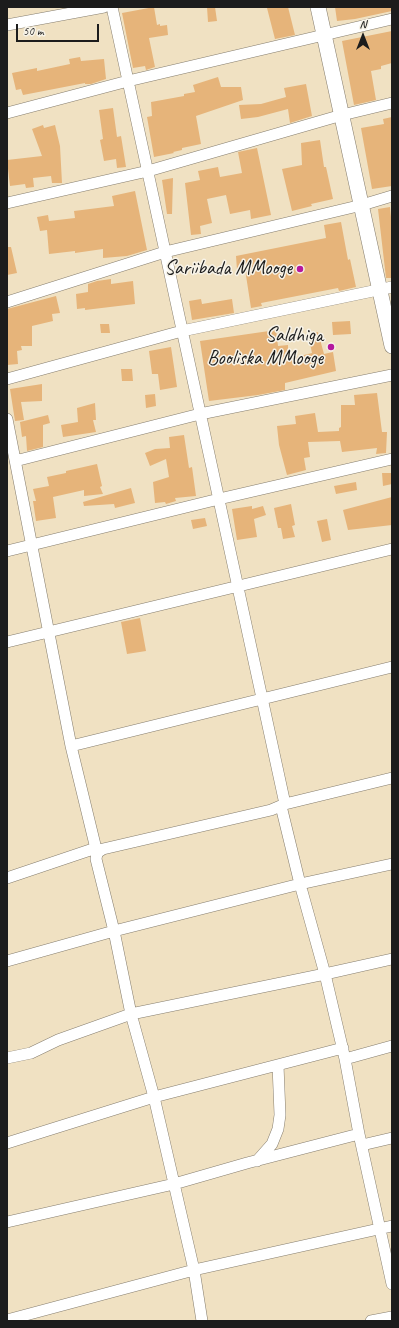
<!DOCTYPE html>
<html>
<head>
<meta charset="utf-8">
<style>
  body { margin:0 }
  #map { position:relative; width:399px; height:1328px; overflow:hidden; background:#f0e1c2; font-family:Caveat,sans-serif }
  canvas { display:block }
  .frame { position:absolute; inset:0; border:8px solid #1c1c1c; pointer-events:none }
  .north { position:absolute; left:343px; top:16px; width:40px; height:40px; -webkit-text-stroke:3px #f7f3e8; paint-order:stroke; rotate:0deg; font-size:11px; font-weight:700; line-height:16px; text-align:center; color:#1c1c1c }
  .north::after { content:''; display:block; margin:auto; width:14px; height:18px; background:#1c1c1c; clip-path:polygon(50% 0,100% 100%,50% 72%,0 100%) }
  .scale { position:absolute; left:16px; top:24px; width:83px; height:18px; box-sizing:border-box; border:2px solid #1c1c1c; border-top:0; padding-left:5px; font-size:12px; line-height:14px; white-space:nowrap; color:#1c1c1c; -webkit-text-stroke:3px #f7f3e8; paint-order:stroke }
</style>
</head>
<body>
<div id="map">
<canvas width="399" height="1328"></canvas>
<div class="frame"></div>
<div class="north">N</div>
<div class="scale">50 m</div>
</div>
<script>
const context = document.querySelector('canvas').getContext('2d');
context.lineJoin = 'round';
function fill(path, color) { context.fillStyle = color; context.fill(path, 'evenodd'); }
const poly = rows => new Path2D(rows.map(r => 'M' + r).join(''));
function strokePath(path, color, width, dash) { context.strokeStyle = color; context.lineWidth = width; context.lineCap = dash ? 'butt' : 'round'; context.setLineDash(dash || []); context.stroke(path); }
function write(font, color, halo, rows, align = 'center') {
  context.font = font + ' Caveat,sans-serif'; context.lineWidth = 3; context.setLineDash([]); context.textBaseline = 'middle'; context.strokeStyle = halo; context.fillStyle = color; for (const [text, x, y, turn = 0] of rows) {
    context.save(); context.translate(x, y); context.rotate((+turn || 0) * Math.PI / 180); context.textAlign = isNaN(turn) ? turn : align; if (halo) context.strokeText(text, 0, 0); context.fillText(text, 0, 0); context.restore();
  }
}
fill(poly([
  [154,7,157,25,160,24,160,26,167,25,168,35,149,38,155,67,146,70,145,66,133,68,122,13],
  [207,7,215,7,217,21,208,22],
  [273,7,288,7,295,35,275,39,267,8],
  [335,7,392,7,392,11,355,19,337,21],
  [392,31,392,63,381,66,381,69,371,71,376,100,354,105,342,41],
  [80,57,81,61,104,59,106,79,91,84,85,84,85,83,23,95,21,89,16,90,12,73,37,68,37,71,70,64,69,59],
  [218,77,221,87,241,87,243,100,196,116,201,144,182,148,182,150,173,152,174,153,154,157,147,117,152,116,151,102,184,96,184,94,195,92,193,85],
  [306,84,312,116,290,123,288,109,258,117,241,119,239,105,261,104,286,97,284,88],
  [113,108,117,137,121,136,126,167,117,168,116,159,104,161,100,140,103,139,99,110],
  [392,117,392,186,372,189,361,128,384,124,383,119],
  [43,125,44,128,55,125,60,146,62,183,52,183,51,176,33,178,34,187,26,188,25,184,10,186,7,160,42,156,32,129],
  [320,140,324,167,326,167,333,199,311,204,312,206,292,211,282,169,302,165,301,143],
  [257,148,271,215,251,219,250,210,230,214,226,195,207,199,212,223,200,226,201,234,191,235,185,183,200,180,198,171,218,167,220,177,242,173,238,152],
  [173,178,172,214,167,214,162,180],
  [135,191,147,250,127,256,103,258,103,249,75,253,75,251,49,254,47,230,40,231,37,217,48,215,49,221,75,218,74,211,114,206,112,196],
  [390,207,392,227,392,278,386,278,378,209],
  [341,222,348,260,350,259,356,287,339,291,338,288,261,303,262,306,251,308,245,269,237,270,236,256,326,238,324,225],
  [7,247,11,247,17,273,7,275],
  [111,279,111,284,133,281,135,304,85,310,85,308,77,309,76,294,88,292,88,284,97,281],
  [56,296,60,313,52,314,53,321,32,326,32,346,21,346,22,350,17,351,18,364,7,365,7,309],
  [201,299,202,304,232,299,234,313,192,320,189,301],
  [350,321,351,334,333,335,332,322],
  [100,324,109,324,110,333,101,333],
  [276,330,278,346,288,345,288,359,312,353,308,334,318,332,324,354,333,352,336,371,285,383,285,390,258,395,209,401,200,341],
  [171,347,177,387,160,390,158,374,152,374,149,351],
  [121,369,132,369,133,381,122,381],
  [42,384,42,401,21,402,24,420,15,421,10,389],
  [377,393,382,432,387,432,386,453,376,454,377,448,342,452,340,441,308,442,310,457,304,458,306,470,287,475,279,445,277,426,296,424,295,416,315,413,318,432,339,431,339,428,341,427,341,405,355,405,354,395],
  [155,394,156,406,146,408,145,395],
  [95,403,96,420,93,420,96,432,63,437,61,425,78,422,77,408],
  [48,415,50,423,43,425,43,447,27,451,26,436,22,437,20,422],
  [184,435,189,468,192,467,196,496,175,498,176,501,166,504,165,502,155,503,153,482,169,477,166,459,150,466,145,453,155,449,170,448,169,437],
  [97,464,102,486,100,487,103,494,84,496,84,490,53,497,56,518,36,521,33,501,36,501,33,489,49,486,47,477,66,473,66,471],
  [382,473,392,473,392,484,383,486],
  [356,482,357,490,336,494,334,486],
  [131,488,135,503,115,508,114,504,84,506,83,502],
  [392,497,392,525,348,530,343,510],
  [291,504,295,525,292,526,295,537,283,539,281,528,278,528,274,508],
  [252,506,252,509,263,506,266,515,254,519,257,537,237,540,232,509],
  [205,518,207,526,193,529,191,520],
  [327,519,331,540,322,542,317,521],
  [140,618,146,651,127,654,121,622]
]), '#e6b47a');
const street = poly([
  [112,7,285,804],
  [7,25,104,7],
  [7,113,128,81,392,19],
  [7,203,148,171,342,115,392,103],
  [7,302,165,252,362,205,392,196],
  [7,379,182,331,392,287],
  [7,419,71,746,97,853,96,859,114,931,131,1014,154,1097,194,1270,202,1321],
  [15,461,200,414,392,375],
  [7,551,219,499,392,459],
  [7,642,392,549],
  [71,746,392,667],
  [281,806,300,884,325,974,345,1059,359,1134,392,1284],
  [97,853,103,849,271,810,285,804,392,778],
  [7,878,96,848],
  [7,961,114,931,300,884,392,864],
  [7,1058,31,1053,58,1040,131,1014,325,974,392,959],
  [345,1059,392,1046],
  [7,1143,154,1097,343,1048],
  [362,1145,392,1138],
  [257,1161,272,1144,278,1129,280,1115,278,1065],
  [7,1222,174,1184,247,1163,359,1134],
  [7,1320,194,1270,392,1226],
  [371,1321,392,1317]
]);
const secondary = poly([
  [318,7,392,346]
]);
strokePath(street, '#867e6f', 12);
strokePath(secondary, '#867e6f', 16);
strokePath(street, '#fff', 11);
strokePath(secondary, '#fff', 15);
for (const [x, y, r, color] of [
  [300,269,4,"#b5179e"],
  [331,347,4,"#b5179e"]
]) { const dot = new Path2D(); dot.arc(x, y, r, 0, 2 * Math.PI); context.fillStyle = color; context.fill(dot); strokePath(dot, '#f7f3e8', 1.5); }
write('20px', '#1c1c1c', '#f7f3e8', [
  ["Sariibada MMooge",292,269],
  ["Saldhiga",323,336],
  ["Booliska MMooge",323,359]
], 'right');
</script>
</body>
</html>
